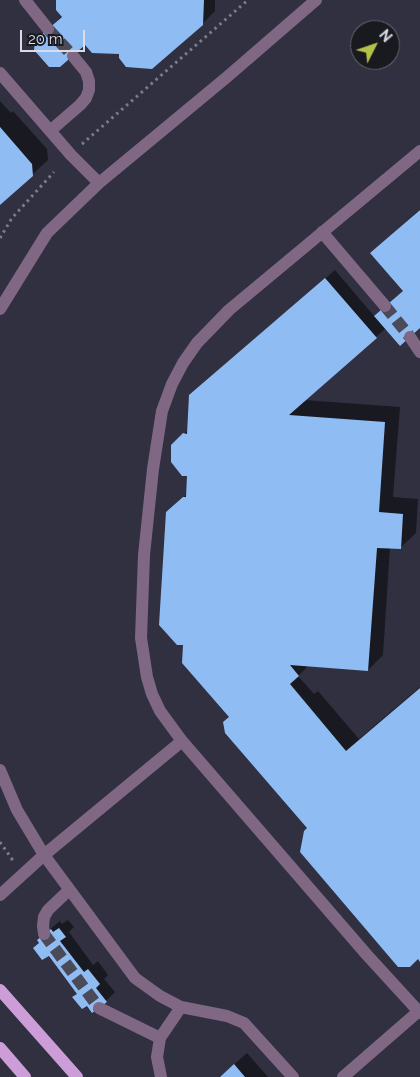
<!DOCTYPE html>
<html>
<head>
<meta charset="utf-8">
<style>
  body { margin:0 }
  #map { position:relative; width:420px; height:1077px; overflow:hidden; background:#303040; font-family:Raleway,sans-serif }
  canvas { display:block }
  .north { position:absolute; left:350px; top:20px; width:50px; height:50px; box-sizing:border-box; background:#191920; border:1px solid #67676f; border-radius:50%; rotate:49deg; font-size:14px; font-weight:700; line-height:20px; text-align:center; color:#dcdce6 }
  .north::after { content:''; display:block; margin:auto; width:18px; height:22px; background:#b5c24a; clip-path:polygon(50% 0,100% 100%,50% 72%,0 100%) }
  .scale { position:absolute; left:20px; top:30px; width:65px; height:22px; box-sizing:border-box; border:2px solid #dcdce6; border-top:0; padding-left:6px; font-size:15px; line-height:18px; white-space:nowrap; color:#dcdce6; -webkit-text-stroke:4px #191920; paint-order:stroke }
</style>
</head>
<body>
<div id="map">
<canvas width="420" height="1077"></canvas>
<div class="north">N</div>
<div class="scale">20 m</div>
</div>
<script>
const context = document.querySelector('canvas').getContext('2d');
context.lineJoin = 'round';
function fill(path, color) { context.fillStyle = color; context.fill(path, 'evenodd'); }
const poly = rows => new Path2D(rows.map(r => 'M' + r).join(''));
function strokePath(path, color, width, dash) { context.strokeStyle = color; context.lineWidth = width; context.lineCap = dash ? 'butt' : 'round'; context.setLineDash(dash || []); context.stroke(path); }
fill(poly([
  [58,0,215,0,215,11,202,24,121,53,49,28,62,16],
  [0,101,11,113,13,111,47,149,48,160,0,204],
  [420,209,420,327,386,328,304,400,400,407,393,497,418,499,416,533,400,548,390,547,383,655,368,670,306,665,307,667,298,676,314,694,318,691,359,739,420,687,420,960,308,828,230,717,185,644,168,513,188,493,188,474,172,446,188,430,262,333,335,270,375,317,404,290,372,253],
  [68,920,74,927,69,932,93,965,98,961,108,975,104,979,115,992,106,1001,40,943,47,932,60,921,62,924],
  [247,1053,268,1077,220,1077]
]), '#0007');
fill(poly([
  [56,0,204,0,203,25,152,69,126,67,119,58,119,54,92,53,85,45,60,67,49,67,34,50,35,40,62,17,56,10],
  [0,127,32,164,33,176,0,205],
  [420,210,420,328,400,346,374,316,403,291,370,253],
  [325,278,377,338,289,415,385,422,379,512,403,514,401,549,377,548,368,671,290,665,299,676,290,684,346,751,420,688,420,962,418,959,410,967,398,967,300,852,304,831,307,828,225,733,223,722,229,717,182,663,183,645,177,645,159,625,166,512,183,497,186,497,187,476,182,476,171,462,171,445,183,433,187,434,189,395],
  [59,928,66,937,60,941,84,972,88,969,100,984,96,988,107,1002,92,1013,87,1006,82,1009,72,997,77,994,49,956,42,960,33,948,39,943,37,940,51,929,53,932],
  [234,1064,245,1077,220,1077]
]), '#8fbdf3');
strokePath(poly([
  [48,29,73,56],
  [385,306,410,337],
  [44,934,99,1008]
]), '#4a4a59', 12, [12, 6]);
strokePath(poly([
  [82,144,248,0],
  [0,238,12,218,54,172],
  [0,842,14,862]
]), '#7d7d8a', 3, [2.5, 4]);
strokePath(poly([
  [25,0,48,29],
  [0,73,71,155,99,183],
  [50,131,80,105,86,98,89,90,89,81,86,72,73,56],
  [420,151,229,310,197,343,183,363,172,384,162,411,153,469,144,555,141,638,147,677,152,694,160,711,182,741,367,955,420,1013],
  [322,232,385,306],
  [0,309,47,233,99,183,227,77,316,0],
  [410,337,420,352],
  [0,770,17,810,44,855,135,978,160,996,181,1007,227,1016,244,1023,293,1077],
  [0,895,44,855,182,741],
  [44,934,43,926,44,917,48,910,69,890],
  [99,1008,160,1038],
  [161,1077,157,1057,160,1038,181,1007],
  [343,1077,419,1011]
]), '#806884', 12);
strokePath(poly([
  [0,990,77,1077],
  [0,1048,25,1077]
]), '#cd9dd7', 12);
</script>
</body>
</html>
